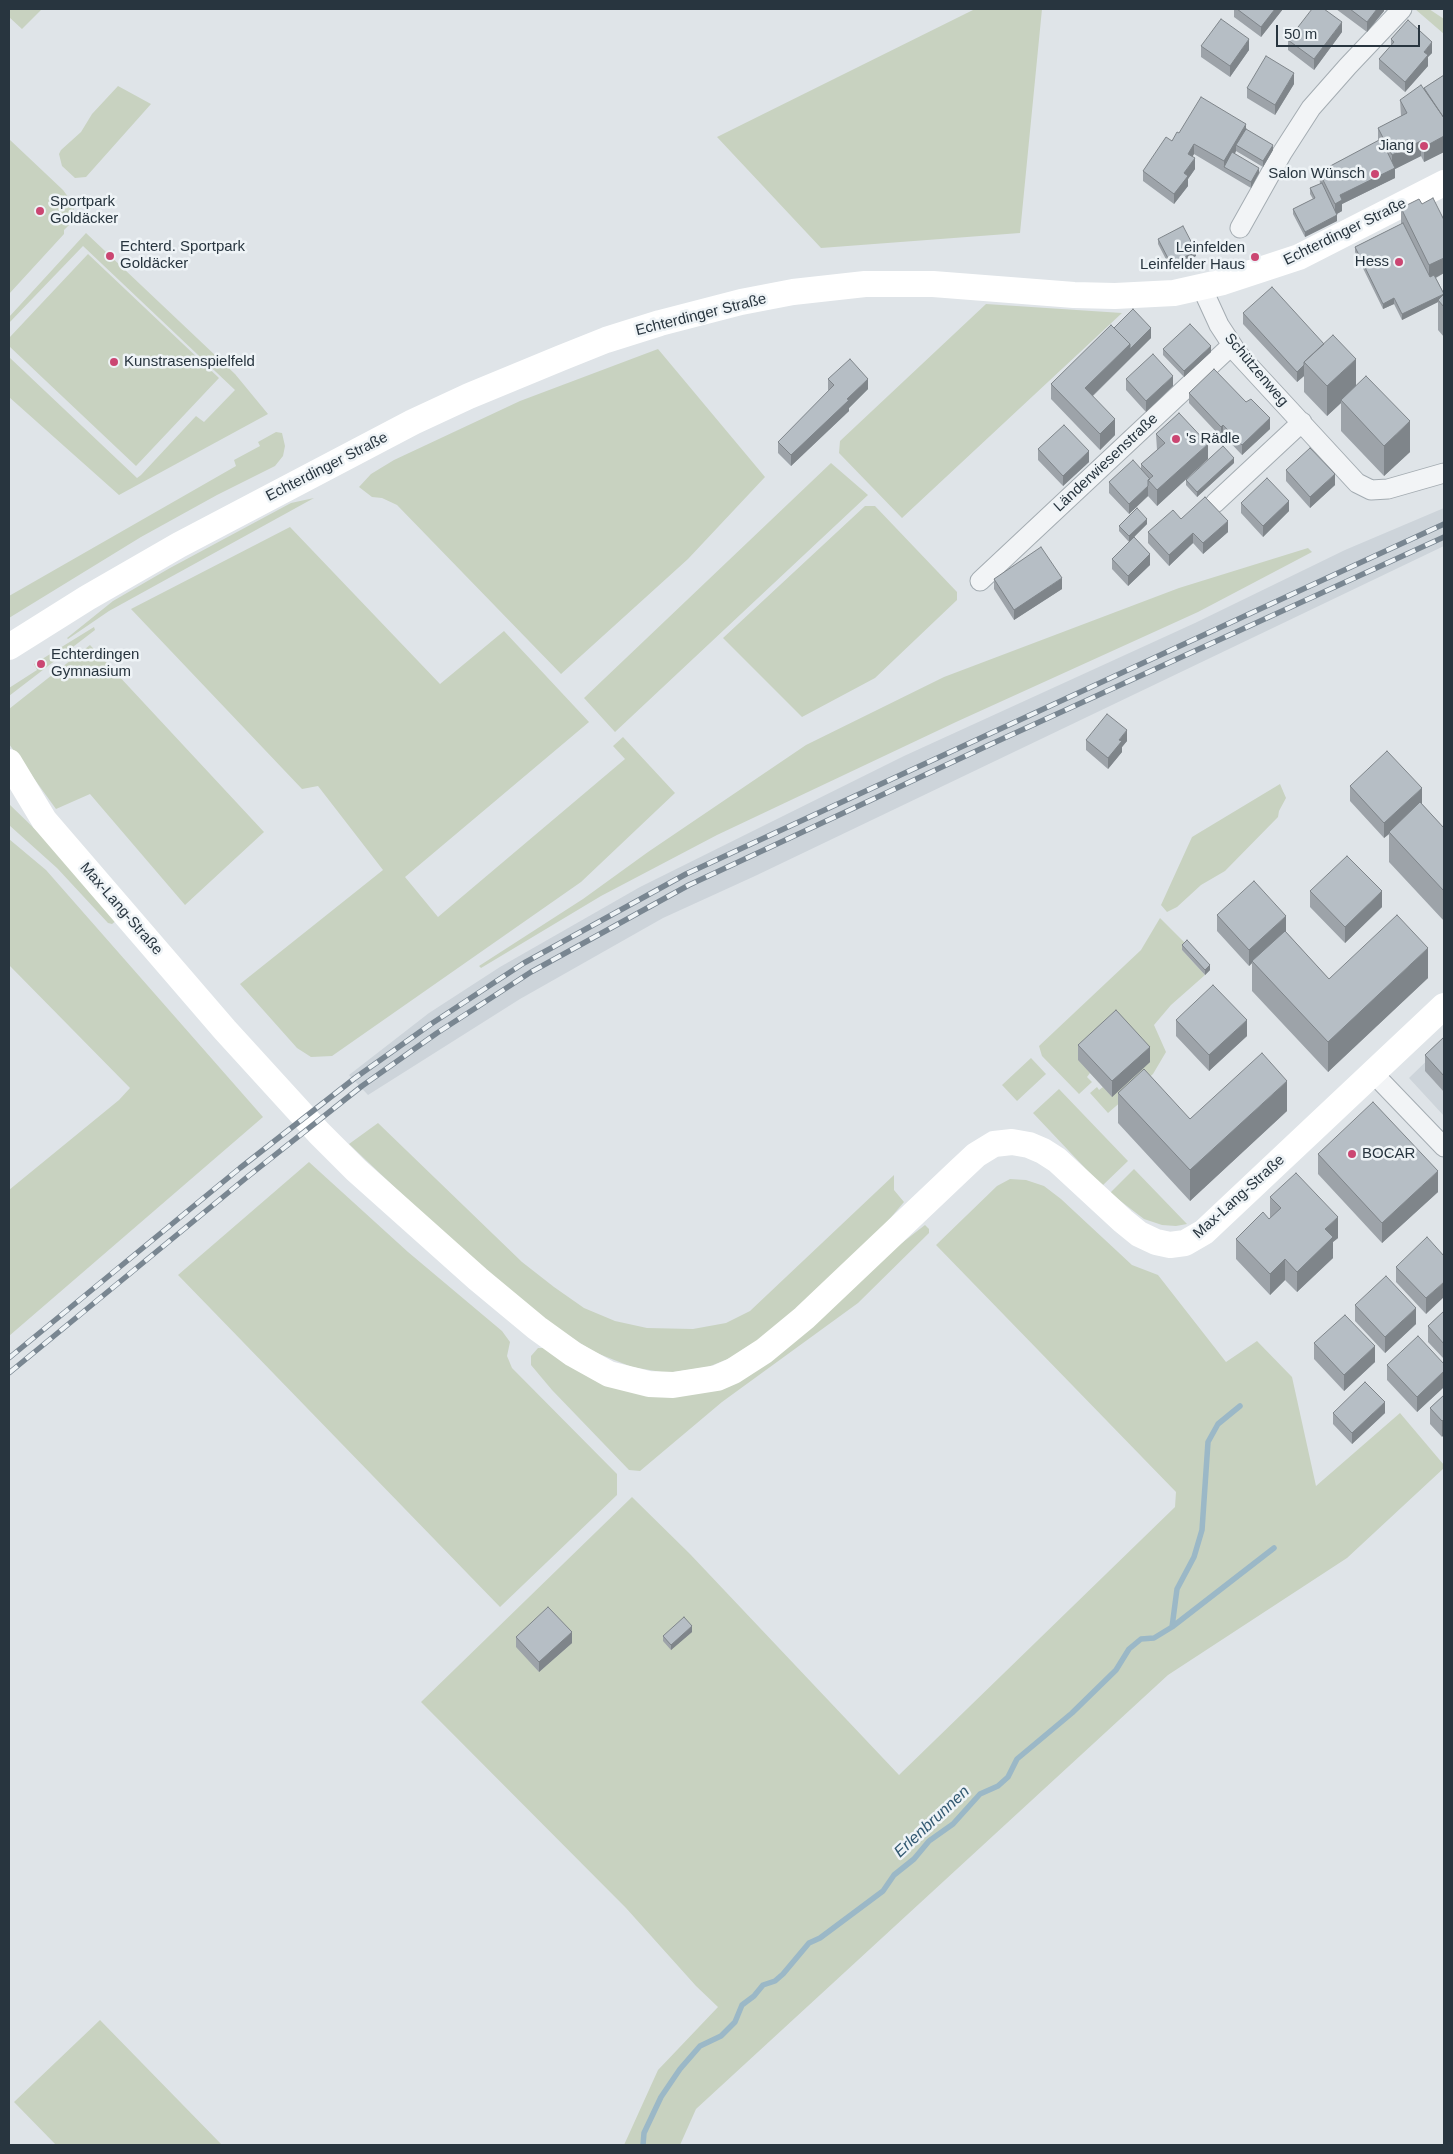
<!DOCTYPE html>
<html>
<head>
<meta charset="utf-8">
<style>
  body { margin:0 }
  #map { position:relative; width:1453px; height:2154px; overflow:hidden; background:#dfe4e8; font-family:Arial,sans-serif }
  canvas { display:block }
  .frame { position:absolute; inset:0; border:10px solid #28353f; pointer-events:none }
  .scale { position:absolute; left:1276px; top:25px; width:144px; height:22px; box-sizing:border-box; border:2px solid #28353f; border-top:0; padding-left:6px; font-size:15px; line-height:18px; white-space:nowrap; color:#28353f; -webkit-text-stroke:4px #eef3f6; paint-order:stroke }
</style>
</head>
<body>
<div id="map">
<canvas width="1453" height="2154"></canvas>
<div class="frame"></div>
<div class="scale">50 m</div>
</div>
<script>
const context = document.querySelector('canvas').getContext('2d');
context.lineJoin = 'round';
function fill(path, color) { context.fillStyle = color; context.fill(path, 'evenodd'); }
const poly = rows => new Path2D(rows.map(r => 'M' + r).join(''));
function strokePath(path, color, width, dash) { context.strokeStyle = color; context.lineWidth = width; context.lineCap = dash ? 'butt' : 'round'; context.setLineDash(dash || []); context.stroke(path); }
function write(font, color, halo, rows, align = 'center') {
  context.font = font + ' Arial,sans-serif'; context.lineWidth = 5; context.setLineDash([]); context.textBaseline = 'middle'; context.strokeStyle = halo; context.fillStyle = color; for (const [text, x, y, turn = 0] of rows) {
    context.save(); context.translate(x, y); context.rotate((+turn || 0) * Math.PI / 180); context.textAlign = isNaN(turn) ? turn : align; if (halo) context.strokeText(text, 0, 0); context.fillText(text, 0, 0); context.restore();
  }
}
fill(poly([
  [1444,508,1444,546,755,876,663,918,520,999,368,1095,349,1075,429,1013,500,967,640,887,904,756,1195,623,1345,550],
  [1444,1044,1444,1116,1409,1078]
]), '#cdd4da');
fill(poly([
  [9,9,42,9,22,29,9,17],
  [975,9,1042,9,1020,233,821,248,717,137],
  [1415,9,1429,9,1444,19,1444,34],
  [118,86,151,104,86,177,75,178,62,166,59,154,61,150,81,132,92,114],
  [9,139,63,190,71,201,74,209,72,223,71,223,64,230,64,234,9,294],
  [86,233,235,374,268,414,119,495,9,397,9,357,137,478,141,475,196,416,204,422,235,390,83,246,9,323,9,317],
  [88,254,219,378,136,466,9,346,9,338],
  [986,304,1122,313,902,518,839,453,840,441],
  [658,349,765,477,688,559,561,674,397,505,382,498,372,497,359,487,371,474,394,460,520,401],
  [276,432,282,433,285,446,283,456,275,466,217,495,141,537,9,618,9,596,236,466,234,460,260,446,258,442],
  [831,463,868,495,615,732,584,698],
  [314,498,109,611,68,639,67,638,113,601,170,568,291,503],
  [865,506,875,506,957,592,957,600,875,678,802,717,723,638],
  [290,527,440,684,504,631,589,722,405,877,438,917,625,759,613,746,623,737,675,793,581,882,332,1056,311,1057,297,1048,240,984,383,870,318,786,302,789,131,609],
  [1308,548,1312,552,1198,612,956,722,717,835,601,896,481,968,479,966,583,899,648,852,806,745,944,677,1179,588],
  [94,627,95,630,9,696,9,688,37,670,34,664],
  [90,645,264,832,185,905,90,794,56,809,9,744,9,709],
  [1280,784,1286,798,1279,811,1278,817,1225,871,1201,885,1177,907,1167,912,1161,905,1192,837],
  [9,804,41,835,117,920,112,924,108,923,57,868,9,825],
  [9,839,46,870,263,1117,9,1336,9,1190,119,1100,130,1088,9,965],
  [1160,918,1187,945,1182,950,1205,975,1171,1005,1154,1025,1166,1052,1153,1074,1108,1113,1090,1093,1097,1087,1099,1090,1103,1087,1112,1097,1090,1073,1087,1077,1092,1082,1079,1094,1042,1056,1039,1046,1141,950],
  [1031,1058,1046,1074,1017,1101,1002,1085],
  [1059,1089,1128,1161,1102,1186,1033,1113],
  [378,1123,522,1262,554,1287,584,1308,615,1321,647,1328,693,1329,726,1323,750,1311,894,1175,894,1190,904,1202,865,1248,781,1326,745,1352,708,1367,667,1373,632,1367,594,1352,555,1327,505,1287,426,1217,349,1144],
  [309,1162,408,1252,502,1331,510,1342,507,1356,512,1368,617,1474,617,1495,500,1607,178,1275],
  [1134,1169,1187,1224,1176,1226,1162,1225,1144,1219,1110,1193],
  [1010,1179,1026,1180,1044,1186,1061,1199,1132,1265,1158,1275,1226,1362,1257,1341,1292,1377,1316,1486,1400,1413,1444,1465,1444,1468,1347,1558,1168,1675,696,2109,680,2145,624,2145,658,2070,718,2007,696,1986,626,1908,421,1702,632,1497,690,1554,899,1775,1175,1507,1176,1492,936,1245,997,1186],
  [925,1225,929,1229,929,1233,858,1303,722,1402,640,1471,629,1470,552,1390,531,1365,531,1356,538,1348,546,1348,683,1395,876,1263],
  [100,2020,222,2145,56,2145,14,2102]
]), '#c8d2c0');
strokePath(poly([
  [1172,1627,1177,1589,1194,1557,1202,1530,1208,1442,1218,1424,1240,1406],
  [643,2145,644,2133,661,2097,680,2069,700,2046,721,2036,735,2022,742,2005,754,1996,763,1985,775,1981,783,1974,809,1943,820,1938,883,1891,894,1875,914,1859,929,1841,953,1824,980,1794,998,1786,1008,1777,1017,1759,1072,1713,1116,1670,1129,1649,1141,1639,1154,1638,1172,1627,1274,1548]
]), '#9bb8c7', 5.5);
const street = poly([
  [1240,228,1282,153,1311,108,1348,66,1402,9],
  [1202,288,1219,325,1238,354,1357,483,1371,490,1388,489,1444,473],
  [1215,503,1302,422],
  [980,581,1232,345],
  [1373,1073,1444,1147]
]);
strokePath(street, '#a4acb2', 21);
strokePath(street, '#f2f4f6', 19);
strokePath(poly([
  [9,647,87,598,179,545,413,422,469,396,561,358,606,340,660,323,741,302,793,292,865,284,933,284,1074,295,1115,296,1174,293,1223,282,1299,257,1444,183],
  [9,762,44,820,225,1030,319,1133,356,1170,478,1279,537,1328,573,1354,609,1374,649,1384,673,1385,717,1378,733,1371,764,1351,804,1318,960,1170,976,1155,994,1144,1012,1142,1029,1145,1043,1151,1057,1160,1123,1221,1139,1234,1156,1242,1170,1245,1185,1243,1204,1232,1444,1006]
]), '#fff', 26);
const rail = poly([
  [9,1358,240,1168,355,1078,431,1024,524,963,686,874,1444,524],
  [9,1373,246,1178,362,1086,437,1033,531,972,689,885,989,745,1444,537]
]);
strokePath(rail, '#798691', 5.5);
strokePath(rail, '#eef3f6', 4, [11]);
fill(poly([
  [1234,9,1283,9,1261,37,1234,17],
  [1336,9,1384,9,1384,11,1367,32],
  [1342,32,1314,70,1288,50,1288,40],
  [1391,39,1432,53,1428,57,1428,66,1405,92,1379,69,1379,59,1391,46],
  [1201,46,1249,50,1230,77,1201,57],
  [1444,75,1444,152,1424,162,1421,156,1395,169,1395,178,1342,204,1342,211,1337,214,1337,221,1305,237,1293,214,1293,209,1313,199,1310,194,1310,188,1320,184,1319,172,1378,141,1378,128,1401,116,1400,100,1424,88],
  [1294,84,1275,115,1247,98,1247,88],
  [1246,129,1273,150,1263,167,1236,151,1235,154,1259,173,1251,188,1194,154,1192,157,1195,169,1188,179,1188,186,1174,204,1143,181,1143,171,1179,133],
  [1422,204,1444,220,1444,273,1436,278,1444,294,1444,337,1438,330,1438,302,1402,320,1394,304,1383,309,1355,252,1355,247,1401,224,1401,208],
  [1158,239,1196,256,1171,269,1158,244],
  [1243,313,1356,386,1410,452,1384,476,1341,431,1341,403,1327,416,1304,392,1304,376,1297,382,1243,324],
  [1114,328,1151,338,1093,396,1115,435,1100,450,1051,399,1051,384],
  [1163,349,1211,352,1184,377,1163,355],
  [828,379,868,389,849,408,849,411,791,466,778,453,778,442,829,391,828,390],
  [1126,379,1173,386,1146,412,1126,390],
  [1189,393,1270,429,1242,455,1223,435,1221,437,1189,403],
  [1156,434,1208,459,1157,506,1148,496,1129,514,1109,493,1109,482,1141,469,1141,464,1157,450],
  [1038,449,1089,462,1063,486,1038,460],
  [1234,463,1197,497,1186,485,1186,480],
  [1286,470,1335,485,1310,508,1286,481],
  [1241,503,1289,511,1263,537,1241,513],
  [1181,519,1228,532,1203,554,1193,543,1169,566,1148,543,1148,532],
  [1147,524,1129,542,1119,531,1119,526],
  [1112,559,1150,565,1128,586,1112,569],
  [994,579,1062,589,1014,620,994,589],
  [1086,740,1127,741,1122,747,1122,752,1108,769,1086,750],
  [1350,786,1422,804,1444,828,1444,921,1389,862,1389,834,1384,838,1350,801],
  [1310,891,1382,907,1345,943,1310,907],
  [1217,915,1286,931,1286,932,1329,979,1428,978,1328,1072,1252,991,1252,963,1249,966,1217,931],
  [1182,945,1210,970,1205,975,1182,950],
  [1176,1020,1247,1036,1209,1071,1176,1036],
  [1444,1037,1444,1092,1425,1071,1425,1055],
  [1078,1045,1150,1062,1112,1097,1078,1060],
  [1118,1093,1190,1119,1287,1111,1190,1201,1118,1123],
  [1318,1154,1438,1192,1382,1243,1318,1174],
  [1270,1197,1338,1238,1333,1242,1333,1258,1297,1292,1285,1280,1270,1295,1236,1259,1236,1239,1270,1218],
  [1444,1256,1426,1314,1396,1282,1396,1267],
  [1355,1305,1416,1324,1385,1353,1355,1321],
  [1444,1311,1444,1359,1428,1342,1428,1326],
  [1314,1343,1375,1362,1344,1391,1314,1359],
  [1444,1364,1444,1387,1417,1412,1387,1380,1387,1365],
  [1444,1395,1442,1437,1430,1424,1430,1408],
  [1333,1413,1385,1413,1352,1444,1333,1424],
  [692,1632,671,1650,663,1641,663,1636],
  [516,1637,572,1643,539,1672,516,1647]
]), '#9da3a9');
fill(poly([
  [1275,9,1283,9,1261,37,1261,27],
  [1377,9,1384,9,1384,11,1367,32,1367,22],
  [1342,22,1342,32,1314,70,1314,59],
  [1249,39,1249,50,1230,77,1230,66],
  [1432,42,1432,53,1428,57,1428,66,1405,92,1405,82,1424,52],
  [1294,73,1294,84,1275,115,1275,105],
  [1246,124,1246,134,1236,145,1236,151,1226,168,1224,167,1224,161],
  [1444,136,1444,152,1424,162,1424,147],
  [1421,141,1421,156,1395,169,1395,178,1342,204,1342,211,1335,215,1335,204,1340,195,1392,169,1392,155],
  [1194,144,1194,154,1188,164,1188,154],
  [1273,145,1273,150,1263,167,1263,161],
  [1195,158,1195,169,1188,179,1188,186,1174,204,1174,194,1184,173],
  [1259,168,1259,173,1251,188,1251,182],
  [1337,215,1337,221,1305,237,1305,232],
  [1196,251,1196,256,1171,269,1171,264],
  [1444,258,1444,273,1429,281,1429,265],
  [1444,294,1438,300,1438,302,1402,320,1402,314],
  [1394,298,1394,304,1383,309,1383,304],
  [1151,328,1151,338,1085,403,1085,388,1130,344],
  [1211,346,1211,352,1184,377,1184,371],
  [1356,359,1356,389,1341,400,1341,403,1327,416,1327,386],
  [1304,365,1304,376,1297,382,1297,372],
  [1173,376,1173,386,1146,412,1146,401],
  [868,379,868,389,849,408,849,411,791,466,791,455,847,399],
  [1270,418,1270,429,1242,455,1242,445],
  [1115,419,1115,435,1100,450,1100,434],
  [1410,421,1410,452,1384,476,1384,446],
  [1223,425,1223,435,1221,437,1221,427],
  [1208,444,1208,459,1157,506,1157,490],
  [1089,451,1089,462,1063,486,1063,476],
  [1234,458,1234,463,1197,497,1197,492],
  [1335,474,1335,485,1310,508,1310,497],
  [1148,486,1148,496,1129,514,1129,504],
  [1289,501,1289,511,1263,537,1263,526],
  [1147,519,1147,524,1129,542,1129,536],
  [1228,521,1228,532,1203,554,1203,543],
  [1193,533,1193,543,1169,566,1169,555],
  [1150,554,1150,565,1128,586,1128,576],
  [1062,578,1062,589,1014,620,1014,610],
  [1127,730,1127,741,1122,747,1122,752,1108,769,1108,758,1119,740],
  [1422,788,1422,804,1390,833,1389,832,1389,834,1384,838,1384,823],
  [1382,891,1382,907,1345,943,1345,927],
  [1286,916,1286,931,1253,962,1252,961,1252,963,1249,966,1249,950],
  [1428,948,1428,978,1328,1072,1328,1042],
  [1210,965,1210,970,1205,975,1205,970],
  [1247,1020,1247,1036,1209,1071,1209,1055],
  [1150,1047,1150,1062,1112,1097,1112,1081],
  [1287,1081,1287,1111,1190,1201,1190,1170],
  [1438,1171,1438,1192,1382,1243,1382,1223],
  [1338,1217,1338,1238,1333,1242,1333,1258,1297,1292,1297,1272,1325,1229],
  [1285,1259,1285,1280,1270,1295,1270,1274],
  [1444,1282,1444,1297,1426,1314,1426,1298],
  [1416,1308,1416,1324,1385,1353,1385,1337],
  [1375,1346,1375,1362,1344,1391,1344,1375],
  [1444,1371,1444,1387,1417,1412,1417,1397],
  [1385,1402,1385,1413,1352,1444,1352,1433],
  [1444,1419,1444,1435,1442,1437,1442,1421],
  [692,1626,692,1632,671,1650,671,1645],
  [572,1632,572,1643,539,1672,539,1662]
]), '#7f858a');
const building = poly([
  [1237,9,1275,9,1261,27,1237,9],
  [1312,9,1324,9,1342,22,1314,59,1288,40,1312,9],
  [1350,9,1377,9,1367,22,1350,9],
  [1221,19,1249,39,1230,66,1201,46,1221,19],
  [1408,20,1432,42,1424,52,1428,55,1405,82,1379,59,1394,42,1391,39,1408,20],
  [1266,56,1294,73,1275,105,1247,88,1266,56],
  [1444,75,1444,118,1424,88,1444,75],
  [1421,85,1444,118,1444,136,1424,147,1421,141,1392,155,1378,128,1407,113,1400,100,1421,85],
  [1201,97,1246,124,1224,161,1194,144,1188,154,1195,158,1184,173,1188,176,1174,194,1143,171,1166,137,1172,141,1177,132,1179,133,1201,97],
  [1246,129,1273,145,1263,161,1236,145,1246,129],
  [1381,139,1395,168,1340,195,1342,200,1335,204,1319,172,1381,139],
  [1232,152,1259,168,1251,182,1224,167,1232,152],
  [1322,183,1337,215,1305,232,1293,209,1315,198,1310,188,1322,183],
  [1433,198,1444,220,1444,258,1429,265,1401,208,1419,199,1422,204,1433,198],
  [1403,223,1430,277,1434,275,1444,294,1402,314,1394,298,1383,304,1355,247,1403,223],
  [1183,226,1196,251,1171,264,1158,239,1183,226],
  [1272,287,1324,344,1304,362,1304,365,1297,372,1243,313,1272,287],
  [1444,294,1444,307,1438,300,1444,294],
  [1133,309,1151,328,1130,349,1130,344,1114,328,1133,309],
  [1190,324,1211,346,1184,371,1163,349,1190,324],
  [1111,325,1130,344,1085,388,1115,419,1100,434,1051,384,1111,325],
  [1333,335,1356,359,1327,386,1304,362,1333,335],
  [1153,354,1173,376,1146,401,1126,379,1153,354],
  [850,359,868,379,847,399,849,400,791,455,778,442,834,385,828,379,850,359],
  [1214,369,1246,402,1251,399,1270,418,1242,445,1223,425,1221,427,1189,393,1214,369],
  [1366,376,1410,421,1384,446,1341,400,1366,376],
  [1179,413,1208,444,1157,490,1148,480,1153,476,1141,464,1165,443,1156,434,1179,413],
  [1064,425,1089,451,1063,476,1038,449,1064,425],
  [1223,446,1234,458,1197,492,1186,480,1223,446],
  [1310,448,1335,474,1310,497,1286,470,1310,448],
  [1133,460,1150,479,1148,480,1148,486,1129,504,1109,482,1133,460],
  [1267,478,1289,501,1263,526,1241,503,1267,478],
  [1205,497,1228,521,1203,543,1193,533,1169,555,1148,532,1173,510,1181,519,1205,497],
  [1137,508,1147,519,1129,536,1119,526,1137,508],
  [1134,537,1150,554,1128,576,1112,559,1134,537],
  [1041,547,1062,578,1014,610,994,579,1041,547],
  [1107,714,1127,730,1119,740,1122,741,1108,758,1086,740,1107,714],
  [1387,751,1422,788,1384,823,1350,786,1387,751],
  [1420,802,1444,828,1444,891,1389,832,1420,802],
  [1347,856,1382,891,1345,927,1310,891,1347,856],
  [1254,881,1286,916,1249,950,1217,915,1254,881],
  [1397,915,1428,948,1328,1042,1252,961,1285,931,1329,979,1397,915],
  [1187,940,1210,965,1205,970,1182,945,1187,940],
  [1213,985,1247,1020,1209,1055,1176,1020,1213,985],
  [1116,1010,1150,1047,1112,1081,1078,1045,1116,1010],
  [1444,1037,1444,1076,1425,1055,1444,1037],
  [1262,1053,1287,1081,1190,1170,1118,1093,1144,1069,1190,1119,1262,1053],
  [1373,1102,1438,1171,1382,1223,1318,1154,1373,1102],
  [1296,1173,1338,1217,1325,1229,1333,1237,1297,1272,1285,1259,1270,1274,1236,1239,1263,1212,1269,1219,1281,1208,1270,1197,1296,1173],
  [1427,1237,1444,1256,1444,1282,1426,1298,1396,1267,1427,1237],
  [1386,1276,1416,1308,1385,1337,1355,1305,1386,1276],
  [1444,1311,1444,1344,1428,1326,1444,1311],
  [1345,1315,1375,1346,1344,1375,1314,1343,1345,1315],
  [1418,1336,1444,1364,1444,1371,1417,1397,1387,1365,1418,1336],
  [1365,1382,1385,1402,1352,1433,1333,1413,1365,1382],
  [1444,1395,1444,1419,1442,1421,1430,1408,1444,1395],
  [548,1607,572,1632,539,1662,516,1637,548,1607],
  [684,1617,692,1626,671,1645,663,1636,684,1617]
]);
fill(building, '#b6bec5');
strokePath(building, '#7f858a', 1);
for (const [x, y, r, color] of [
  [1424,146,5,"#cb4672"],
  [1375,174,5,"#cb4672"],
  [40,211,5,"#cb4672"],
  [110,256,5,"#cb4672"],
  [1255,257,5,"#cb4672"],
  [1399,262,5,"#cb4672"],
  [114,362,5,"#cb4672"],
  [1176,439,5,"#cb4672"],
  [41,664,5,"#cb4672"],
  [1352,1154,5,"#cb4672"]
]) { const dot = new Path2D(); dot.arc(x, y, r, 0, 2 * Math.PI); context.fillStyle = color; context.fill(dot); strokePath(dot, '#eef3f6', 2); }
write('15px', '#28353f', '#eef3f6', [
  ["Jiang",1414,146,"right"],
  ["Salon Wünsch",1365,174,"right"],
  ["Sportpark",50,202],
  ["Goldäcker",50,219],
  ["Echterd. Sportpark",120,247],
  ["Goldäcker",120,264],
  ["Leinfelden",1245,248,"right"],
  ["Leinfelder Haus",1245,265,"right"],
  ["Hess",1389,262,"right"],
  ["Kunstrasenspielfeld",124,362],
  ["'s Rädle",1186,439],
  ["Echterdingen",51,655],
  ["Gymnasium",51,672],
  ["BOCAR",1362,1154]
], 'left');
write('15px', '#28353f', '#eef3f6', [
  ["Echterdinger Straße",1345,232,-26],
  ["Echterdinger Straße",701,315,-14],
  ["Schützenweg",1256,370,50],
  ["Länderwiesenstraße",1106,463,-43],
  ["Echterdinger Straße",327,467,-27],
  ["Max-Lang-Straße",121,909,49],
  ["Max-Lang-Straße",1239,1197,-42]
]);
write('italic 16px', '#335a72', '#eef3f6', [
  ["Erlenbrunnen",932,1822,-43]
]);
</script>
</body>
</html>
